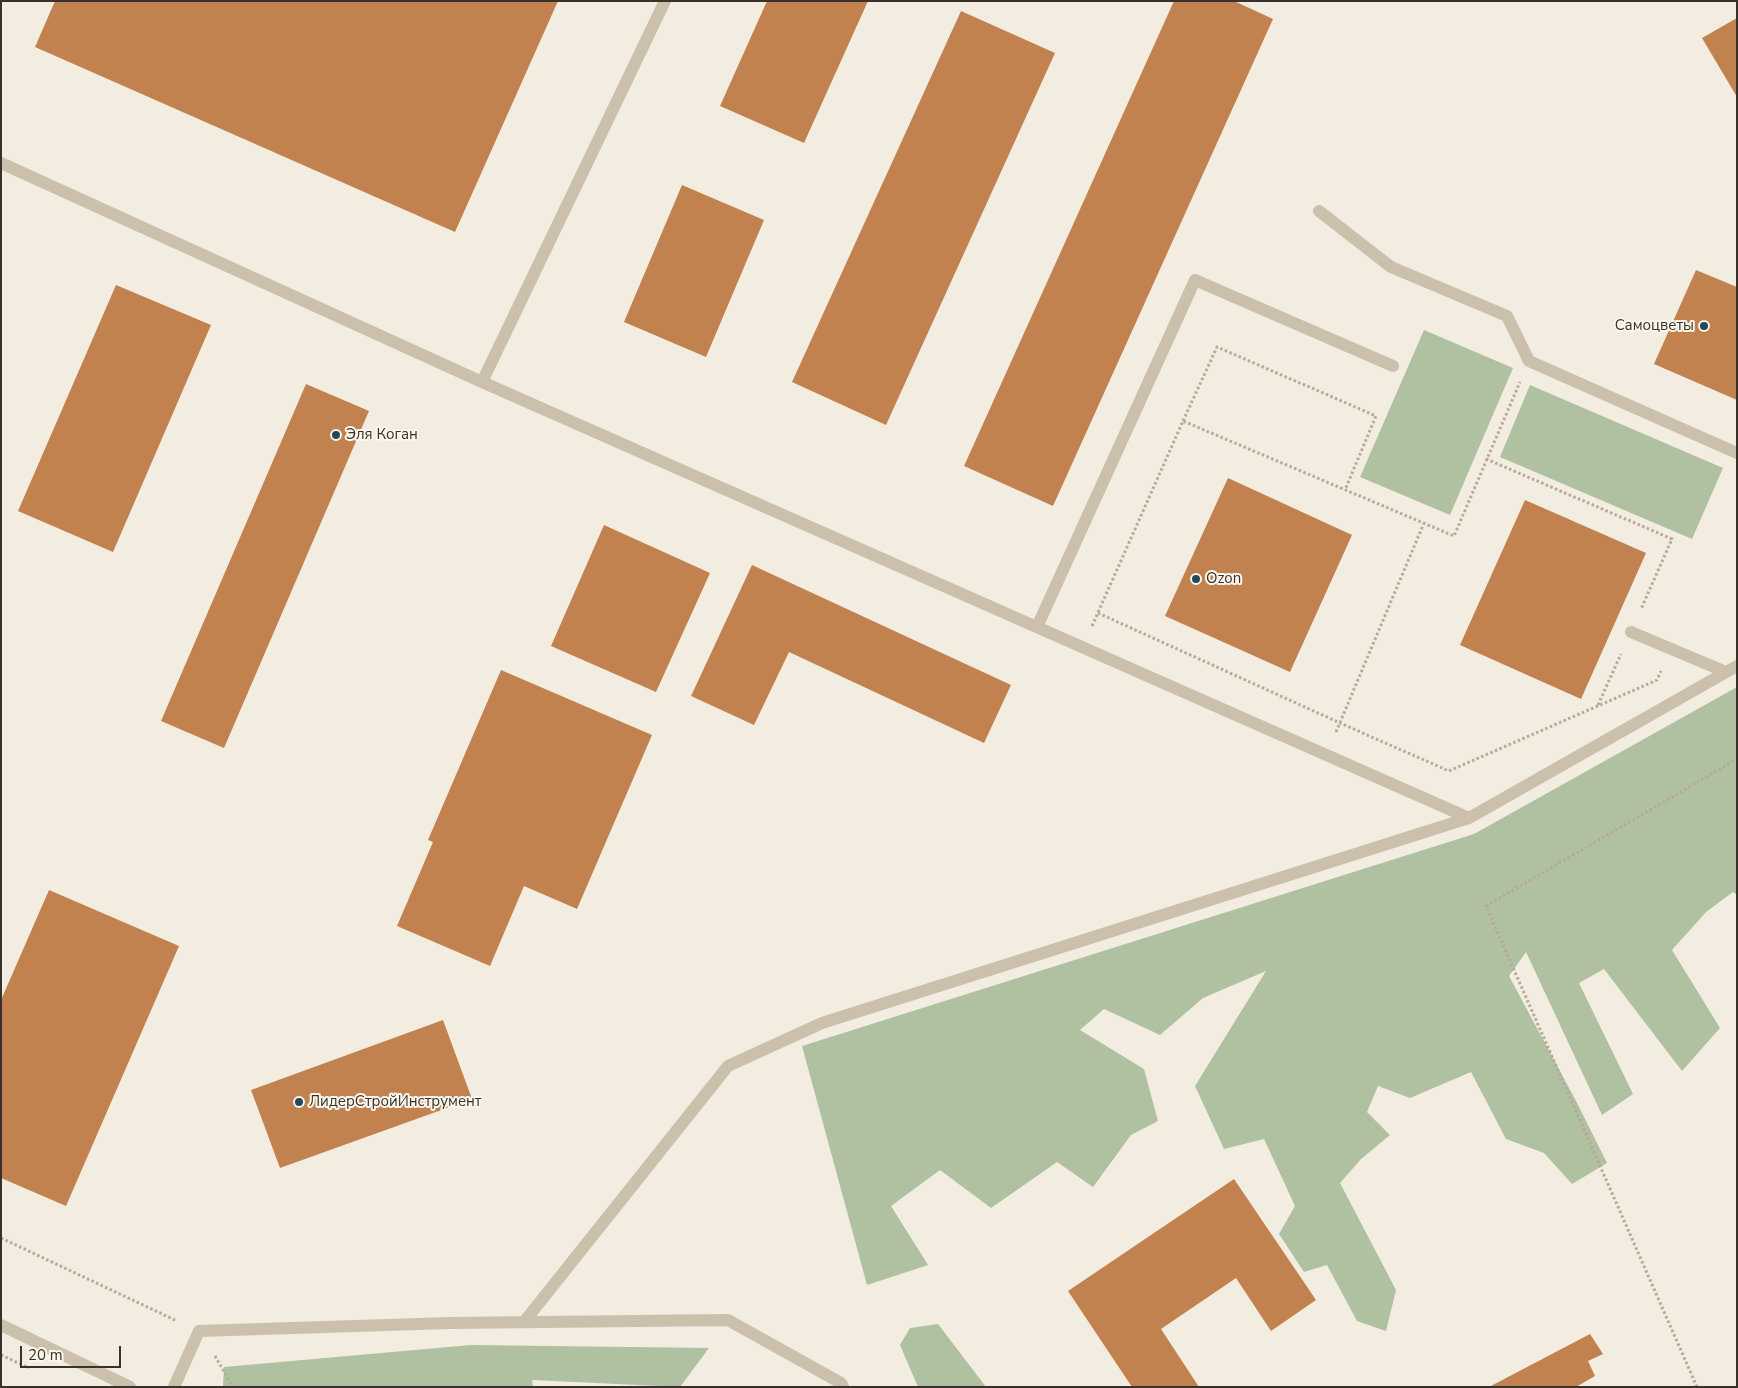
<!DOCTYPE html>
<html>
<head>
<meta charset="utf-8">
<style>
  body { margin:0 }
  #map { position:relative; width:1738px; height:1388px; overflow:hidden; background:#f2ede0; font-family:"Nunito Sans",sans-serif }
  canvas { display:block }
  .frame { position:absolute; inset:0; border:2px solid #39322b; pointer-events:none }
  .scale { position:absolute; left:20px; top:1346px; width:101px; height:22px; box-sizing:border-box; border:2px solid #39322b; border-top:0; padding-left:6px; font-size:15px; line-height:18px; white-space:nowrap; color:#39322b; -webkit-text-stroke:4px #faf6ec; paint-order:stroke }
</style>
</head>
<body>
<div id="map">
<canvas width="1738" height="1388"></canvas>
<div class="frame"></div>
<div class="scale">20 m</div>
</div>
<script>
const context = document.querySelector('canvas').getContext('2d');
context.lineJoin = 'round';
function fill(path, color) { context.fillStyle = color; context.fill(path, 'evenodd'); }
const poly = rows => new Path2D(rows.map(r => 'M' + r).join(''));
function strokePath(path, color, width, dash) { context.strokeStyle = color; context.lineWidth = width; context.lineCap = dash ? 'butt' : 'round'; context.setLineDash(dash || []); context.stroke(path); }
function write(font, color, halo, rows, align = 'center') {
  context.font = font + ' "Nunito Sans",sans-serif'; context.lineWidth = 4; context.setLineDash([]); context.textBaseline = 'middle'; context.strokeStyle = halo; context.fillStyle = color; for (const [text, x, y, turn = 0] of rows) {
    context.save(); context.translate(x, y); context.rotate((+turn || 0) * Math.PI / 180); context.textAlign = isNaN(turn) ? turn : align; if (halo) context.strokeText(text, 0, 0); context.fillText(text, 0, 0); context.restore();
  }
}
fill(poly([
  [1424,330,1513,368,1450,515,1360,477],
  [1530,385,1723,468,1692,539,1500,457],
  [1737,687,1737,895,1733,892,1706,912,1672,950,1720,1028,1682,1071,1604,969,1579,983,1633,1094,1602,1115,1526,952,1509,976,1576,1101,1607,1163,1572,1184,1544,1153,1506,1139,1471,1072,1410,1098,1378,1086,1367,1112,1390,1135,1361,1159,1340,1183,1396,1290,1386,1331,1357,1321,1327,1265,1304,1272,1279,1234,1295,1206,1264,1139,1224,1149,1195,1086,1266,971,1203,998,1160,1035,1104,1009,1080,1030,1144,1069,1158,1121,1131,1135,1093,1187,1057,1162,991,1208,940,1170,891,1206,928,1265,867,1285,802,1046,1474,834],
  [938,1324,986,1387,918,1387,900,1345,910,1328],
  [471,1345,709,1348,680,1387,532,1380,533,1387,223,1387,224,1367]
]), '#afc1a0');
fill(poly([
  [55,1,558,1,455,232,35,47],
  [767,1,868,1,804,143,720,106],
  [1174,1,1234,1,1273,19,1053,506,964,466],
  [961,11,1055,53,886,425,792,382],
  [1737,18,1737,97,1702,38],
  [682,185,764,220,706,357,624,322],
  [1696,270,1737,287,1737,400,1654,364],
  [116,285,211,325,113,552,18,511],
  [306,384,369,411,224,748,161,721],
  [1228,478,1352,535,1290,672,1165,616],
  [1525,500,1646,553,1581,699,1460,645],
  [604,525,710,573,656,692,551,646],
  [752,565,1011,685,984,743,789,652,754,725,691,696],
  [501,670,652,735,577,909,524,886,490,966,397,926,433,842,428,840],
  [49,890,179,946,66,1206,1,1178,1,1000],
  [443,1020,472,1099,280,1168,251,1090],
  [1234,1179,1316,1300,1271,1331,1236,1278,1161,1329,1199,1387,1132,1387,1068,1291],
  [1590,1334,1603,1354,1588,1361,1595,1376,1576,1387,1489,1387]
]), '#c1824f');
strokePath(poly([
  [1183,421,1217,347,1376,416,1345,490],
  [1486,459,1672,539,1641,609],
  [1098,613,1340,723,1449,771,1657,680,1661,671],
  [1092,626,1183,421,1454,536,1520,382],
  [1598,705,1621,654],
  [1336,732,1424,523],
  [1,1238,177,1321],
  [1,1355,29,1368],
  [215,1356,233,1387],
  [1697,1387,1486,906,1737,759]
]), '#b6aa96', 3, [2.5, 2.5]);
strokePath(poly([
  [1,163,482,382,1469,818],
  [1319,211,1391,267,1507,316,1529,361,1737,453],
  [482,382,665,1],
  [1037,627,1195,280,1393,366],
  [1631,632,1726,672],
  [524,1322,728,1066,822,1023,1469,818,1737,666]
]), '#cac0ac', 12);
strokePath(poly([
  [174,1387,199,1331,450,1323,728,1320,841,1383,843,1387]
]), '#cac0ac', 12);
strokePath(poly([
  [1,1325,130,1387]
]), '#cac0ac', 12);
for (const [x, y, r, color] of [
  [1704,326,5,"#214a59"],
  [336,435,5,"#214a59"],
  [1196,579,5,"#214a59"],
  [299,1102,5,"#214a59"]
]) { const dot = new Path2D(); dot.arc(x, y, r, 0, 2 * Math.PI); context.fillStyle = color; context.fill(dot); strokePath(dot, '#faf6ec', 2); }
write('15px', '#39322b', '#faf6ec', [
  ["Самоцветы",1694,326,"right"],
  ["Эля Коган",346,435],
  ["Ozon",1206,579],
  ["ЛидерСтройИнструмент",309,1102]
], 'left');
</script>
</body>
</html>
